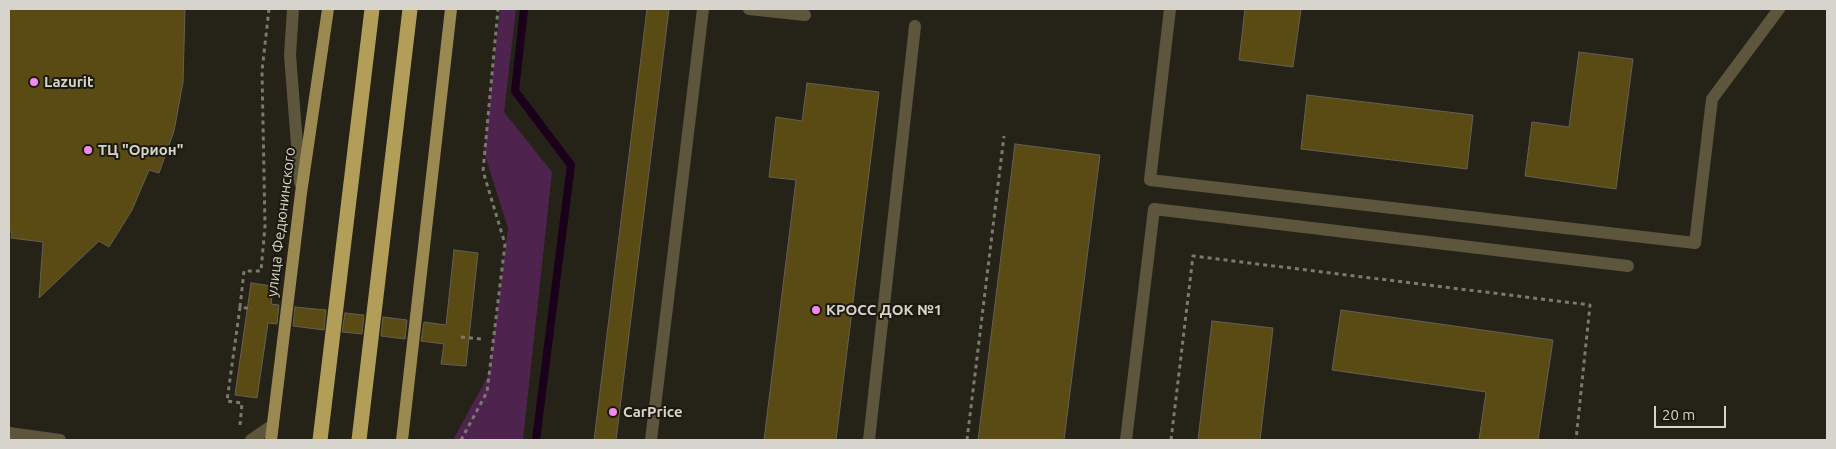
<!DOCTYPE html>
<html>
<head>
<meta charset="utf-8">
<style>
  body { margin:0 }
  #map { position:relative; width:1836px; height:449px; overflow:hidden; background:#252218; font-family:Ubuntu,sans-serif }
  canvas { display:block }
  .frame { position:absolute; inset:0; border:10px solid #d6d4cd; pointer-events:none }
  .scale { position:absolute; left:1654px; top:406px; width:72px; height:22px; box-sizing:border-box; border:2px solid #d6d4cd; border-top:0; padding-left:6px; font-size:15px; line-height:18px; white-space:nowrap; color:#d6d4cd; -webkit-text-stroke:4px #1c190f; paint-order:stroke }
</style>
</head>
<body>
<div id="map">
<canvas width="1836" height="449"></canvas>
<div class="frame"></div>
<div class="scale">20 m</div>
</div>
<script>
const context = document.querySelector('canvas').getContext('2d');
context.lineJoin = 'round';
function fill(path, color) { context.fillStyle = color; context.fill(path, 'evenodd'); }
const poly = rows => new Path2D(rows.map(r => 'M' + r).join(''));
function strokePath(path, color, width, dash) { context.strokeStyle = color; context.lineWidth = width; context.lineCap = dash ? 'butt' : 'round'; context.setLineDash(dash || []); context.stroke(path); }
function write(font, color, halo, rows, align = 'center') {
  context.font = font + ' Ubuntu,sans-serif'; context.lineWidth = 4; context.setLineDash([]); context.textBaseline = 'middle'; context.strokeStyle = halo; context.fillStyle = color; for (const [text, x, y, turn = 0] of rows) {
    context.save(); context.translate(x, y); context.rotate((+turn || 0) * Math.PI / 180); context.textAlign = isNaN(turn) ? turn : align; if (halo) context.strokeText(text, 0, 0); context.fillText(text, 0, 0); context.restore();
  }
}
fill(poly([
  [500,9,516,9,504,112,552,172,523,440,453,440,489,374,508,228,484,152]
]), '#4e244e');
strokePath(poly([
  [524,9,515,91,571,165,536,440]
]), '#1a001b', 8);
const building = poly([
  [9,9,185,9,183,82,174,131,159,173,149,170,132,210,109,247,99,241,39,298,43,242,11,238,12,232,9,232,9,9],
  [647,9,669,9,616,440,594,440,647,9],
  [1245,9,1301,9,1293,67,1239,60,1245,9],
  [1579,52,1633,59,1616,189,1525,176,1532,122,1569,127,1579,52],
  [807,83,879,92,836,440,764,440,796,180,769,177,776,117,802,121,807,83],
  [1307,95,1473,115,1467,169,1301,149,1307,95],
  [1015,144,1100,155,1064,440,978,440,1015,144],
  [454,250,478,253,466,366,441,364,444,344,421,341,424,322,446,325,454,250],
  [251,283,273,286,271,304,279,305,277,324,268,323,257,398,235,395,251,283],
  [295,307,326,310,324,330,293,326,295,307],
  [1341,310,1553,340,1538,440,1479,440,1486,392,1332,370,1341,310],
  [345,313,364,315,362,334,342,332,345,313],
  [383,317,407,320,405,339,381,336,383,317],
  [1212,321,1273,328,1260,440,1198,440,1212,321]
]);
fill(building, '#5a4b15');
strokePath(building, '#636055', 1);
strokePath(poly([
  [240,307,244,271,261,271,265,226,262,71,269,9],
  [461,337,481,339],
  [240,425,242,403,227,401,240,307,252,309],
  [461,440,487,392,505,244,483,171,498,9],
  [967,440,1004,136],
  [1171,440,1193,256,1590,305,1576,440]
]), '#7b7970', 3, [4, 4]);
strokePath(poly([
  [293,9,290,55,300,183],
  [749,9,805,15],
  [1170,9,1150,180,1695,243,1712,99,1779,9],
  [9,433,60,440],
  [251,440,273,425],
  [651,440,703,9],
  [869,440,915,26],
  [1126,440,1154,209,1628,266]
]), '#5e563c', 12);
strokePath(poly([
  [271,440,301,193,328,9],
  [402,440,451,9]
]), '#9a8951', 12);
strokePath(poly([
  [320,440,372,9],
  [359,440,410,9]
]), '#b29e59', 15);
for (const [x, y, r, color] of [
  [34,82,5,"#f38af2"],
  [88,150,5,"#f38af2"],
  [816,310,5,"#f38af2"],
  [613,412,5,"#f38af2"]
]) { const dot = new Path2D(); dot.arc(x, y, r, 0, 2 * Math.PI); context.fillStyle = color; context.fill(dot); strokePath(dot, '#1c190f', 2); }
write('bold 15px', '#d6d4cd', '#1c190f', [
  ["Lazurit",44,82],
  ["ТЦ \"Орион\"",98,150],
  ["КРОСС ДОК №1",826,310],
  ["CarPrice",623,412]
], 'left');
write('15px', '#d6d4cd', '#1c190f', [
  ["улица Федюнинского",281,222,-83]
]);
</script>
</body>
</html>
